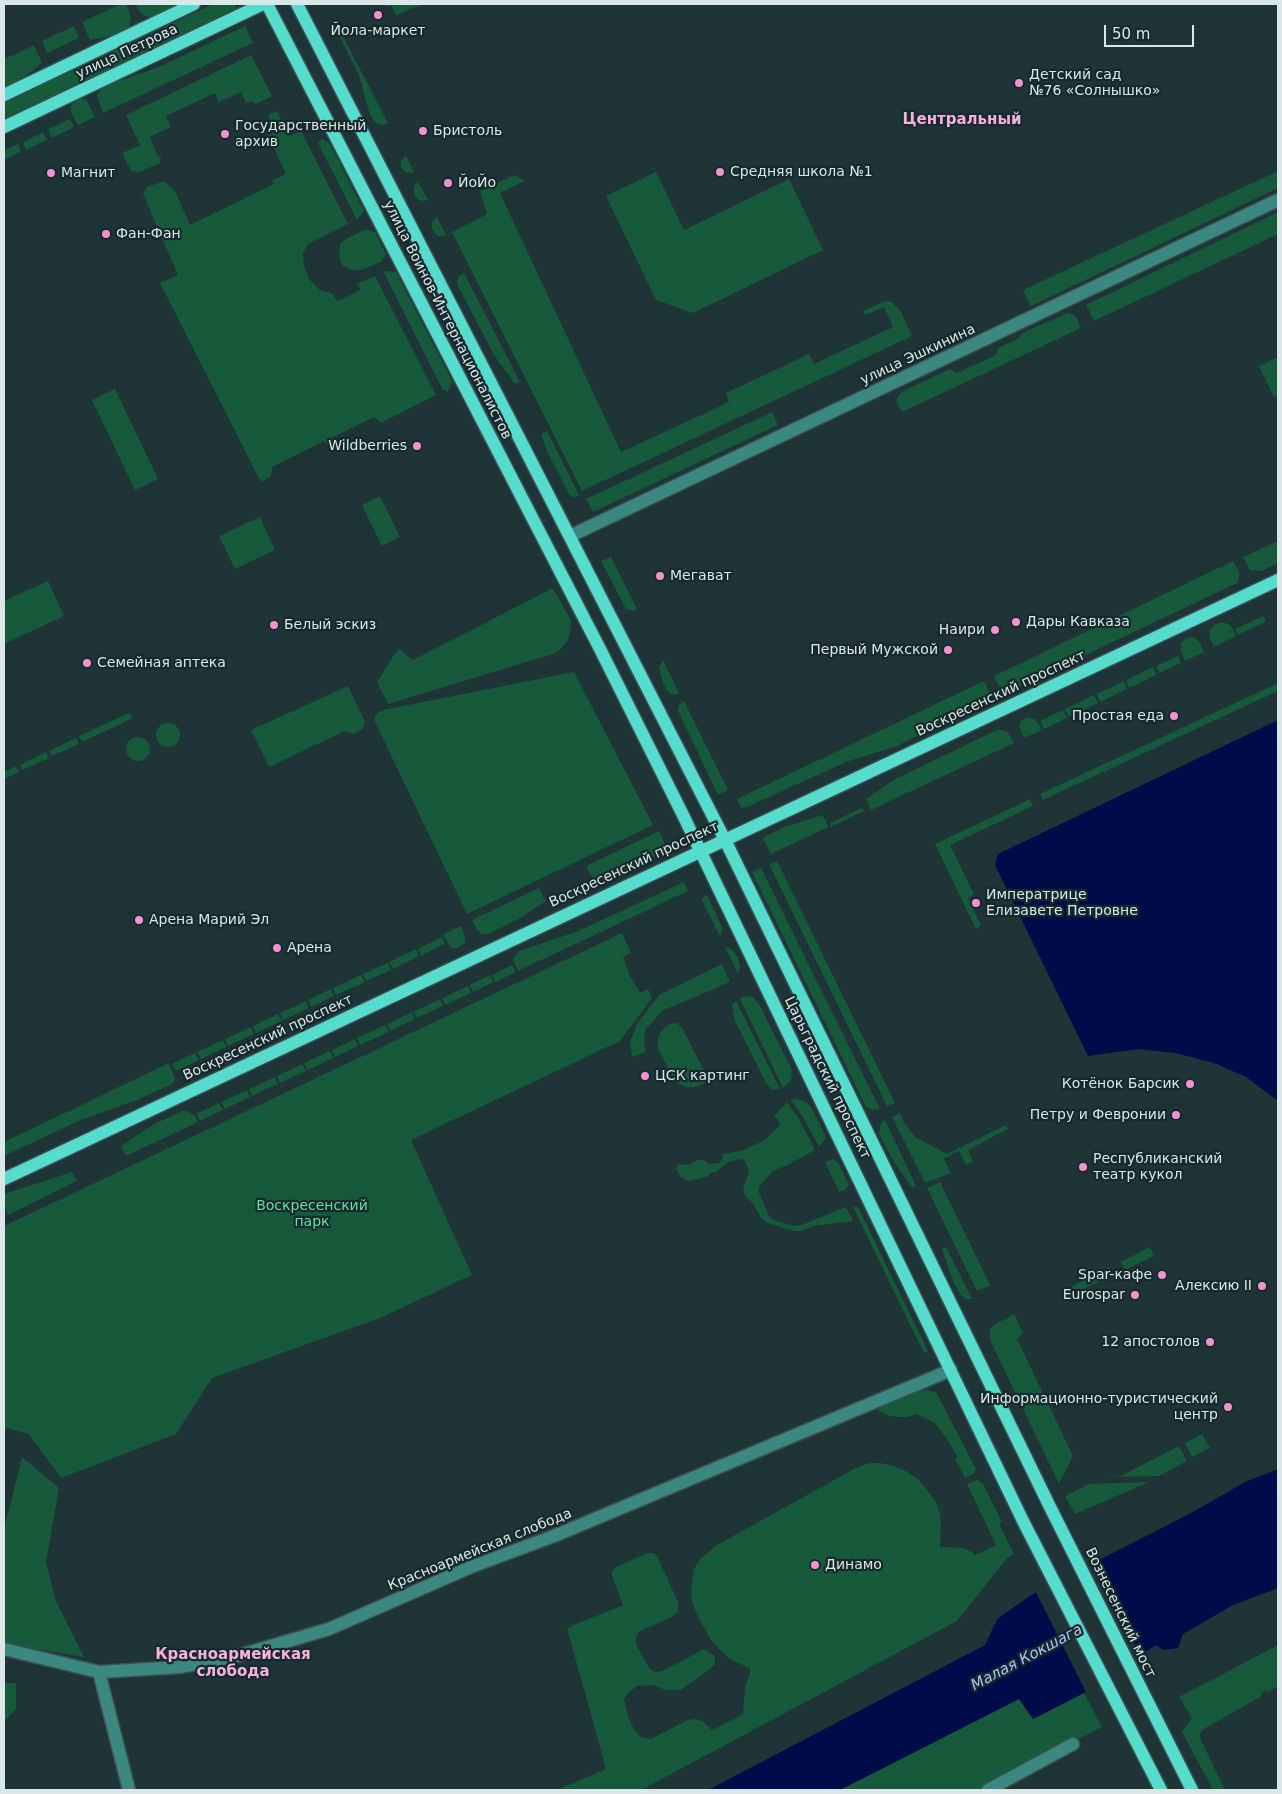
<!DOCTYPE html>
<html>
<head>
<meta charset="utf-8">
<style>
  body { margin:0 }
  #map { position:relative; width:1282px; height:1794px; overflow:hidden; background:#1f3437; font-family:"DejaVu Sans",sans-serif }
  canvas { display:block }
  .frame { position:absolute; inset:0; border:5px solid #dae6e8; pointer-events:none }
  .scale { position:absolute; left:1104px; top:25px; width:90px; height:22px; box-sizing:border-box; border:2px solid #dae6e8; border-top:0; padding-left:6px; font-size:15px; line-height:18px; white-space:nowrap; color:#dae6e8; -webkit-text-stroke:4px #162a2d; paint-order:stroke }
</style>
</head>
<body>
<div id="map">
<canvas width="1282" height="1794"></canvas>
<div class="frame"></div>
<div class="scale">50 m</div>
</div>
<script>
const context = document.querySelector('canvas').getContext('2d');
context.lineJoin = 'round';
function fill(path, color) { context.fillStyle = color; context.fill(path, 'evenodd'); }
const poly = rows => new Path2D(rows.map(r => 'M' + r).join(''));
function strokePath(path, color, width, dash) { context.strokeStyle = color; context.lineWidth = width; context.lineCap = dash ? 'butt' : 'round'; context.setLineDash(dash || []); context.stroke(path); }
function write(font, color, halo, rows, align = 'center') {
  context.font = font + ' "DejaVu Sans",sans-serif'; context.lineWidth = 4.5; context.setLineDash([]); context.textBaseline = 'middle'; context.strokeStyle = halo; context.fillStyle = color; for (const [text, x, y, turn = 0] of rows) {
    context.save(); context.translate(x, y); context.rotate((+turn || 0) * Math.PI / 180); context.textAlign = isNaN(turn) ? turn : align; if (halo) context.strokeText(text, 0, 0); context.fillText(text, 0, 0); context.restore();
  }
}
fill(poly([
  [121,4,126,4,131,16,129,27,117,35,90,40,82,22],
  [135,4,182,4,154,17,150,17,142,15],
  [213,4,234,4,237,8,4,119,4,103],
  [385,4,423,4,396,15,391,5,386,7],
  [336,23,388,123,384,125,378,124,374,121,369,112,359,75,333,24],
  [74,26,79,38,47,53,42,41],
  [245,26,253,43,103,113,97,96,102,87,159,67],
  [34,45,42,63,20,80,4,88,4,59],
  [251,55,272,96,256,104,251,101,246,103,241,92,219,102,215,93,166,116,171,127,150,137,158,157,161,156,160,163,140,172,131,171,122,153,140,145,126,115],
  [82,98,87,101,95,117,78,125,71,112,71,106,73,101],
  [277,111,289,136,301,131,348,224,308,244,303,254,304,266,309,279,320,290,333,294,337,301,361,290,357,284,375,276,436,395,381,423,374,417,333,437,334,446,330,448,324,441,272,467,271,476,261,482,160,283,178,275,143,194,147,187,164,181,175,191,190,225,274,184,272,181,286,174,264,127,269,120,269,115],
  [70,119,74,127,52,138,48,129],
  [43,132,47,140,26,150,23,142],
  [322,139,330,144,364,211,357,220,318,143],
  [18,144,21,152,4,160,4,150],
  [406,156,414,172,411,173,405,172,401,167,401,161],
  [1278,171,1278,188,1031,306,1023,290],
  [656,172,684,230,789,179,823,250,693,313,656,300,606,196],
  [515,175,525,181,500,193,621,452,729,402,726,393,809,354,814,364,893,327,884,307,865,315,863,311,885,301,892,302,901,312,912,336,582,491,452,232,487,214,480,191],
  [418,182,428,200,424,201,418,200,414,194,414,186],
  [1278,212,1278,234,1094,321,1086,305],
  [437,217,446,235,443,236,437,236,432,229,432,221],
  [366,229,375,232,386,254,381,262,361,270,351,270,342,265,339,256,340,244,346,239],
  [383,271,396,272,452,381,448,392,443,390],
  [464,273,520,382,515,384,494,355,457,284,458,277],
  [1068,313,1075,315,1081,328,902,412,899,407,896,400,901,392,950,369,957,373,996,355,998,348,1018,339,1022,333],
  [1278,357,1278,395,1274,397,1259,366],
  [115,389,158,479,135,490,92,400],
  [772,412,778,425,593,512,586,499],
  [547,431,579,495,574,498,569,494,547,451,541,434],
  [380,496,400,537,382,546,362,505],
  [260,517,275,550,235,569,219,536],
  [1278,541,1278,563,1261,571,1250,570,1243,557],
  [611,557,637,609,633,611,626,609,601,561],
  [1233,561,1240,574,1237,583,1012,690,1005,691,999,686,994,676],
  [48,581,64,616,4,644,4,601],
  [553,588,571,620,570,633,567,641,561,649,553,654,388,704,377,682,394,655,399,649,413,660],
  [1263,616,1266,622,1238,635,1235,629],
  [1221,622,1228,624,1231,626,1236,636,1214,647,1209,636,1210,630,1214,625],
  [1192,637,1199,641,1204,652,1185,661,1181,651,1181,644,1186,638],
  [1178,656,1181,663,1159,673,1156,666],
  [663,660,679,693,677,694,671,694,667,691,663,683,659,668],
  [1153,667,1156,675,1129,688,1126,680],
  [574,672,653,825,467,914,375,722,375,717,378,712,383,710],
  [984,681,990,693,988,701,897,746,846,762,747,807,741,808,737,799],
  [1124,681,1127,689,1100,702,1097,694],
  [1278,683,1278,691,1043,800,1040,794],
  [348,686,365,722,362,730,353,734,345,731,269,767,251,730],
  [1094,695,1098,703,1069,717,1065,709],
  [684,701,728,790,718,795,678,711,679,705],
  [1063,710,1067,718,1044,729,1040,721],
  [129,713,132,715,131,719,82,742,79,736],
  [1028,717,1035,719,1042,730,1024,738,1019,726,1022,720],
  '156 735a12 12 0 1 1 24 0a12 12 0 1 1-24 0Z',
  [997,730,1001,730,1008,732,1014,743,871,810,866,799,895,779],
  '126 749a12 12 0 1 1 24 0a12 12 0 1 1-24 0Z',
  [76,738,79,744,52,756,49,751],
  [46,752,49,758,22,770,20,765],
  [16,766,19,772,4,779,4,772],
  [1030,799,1033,806,950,845,974,894,968,898,981,926,976,929,935,844],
  [862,808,864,811,831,827,830,823],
  [823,815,828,827,771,854,763,838,768,835,787,826],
  [659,831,668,850,628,869,593,879,586,866],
  [777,861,895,1103,887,1106,769,864],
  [761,868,880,1109,873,1110,866,1107,752,872],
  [684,882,688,891,518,971,513,959,519,951,578,931],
  [539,888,546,901,517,920,489,934,482,934,477,930,472,920],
  [707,895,723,929,720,936,701,898],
  [461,926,465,936,465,943,458,948,451,948,443,934],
  [622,933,631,953,623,957,630,976,640,993,648,989,652,998,620,1041,411,1140,472,1275,380,1318,212,1378,176,1434,61,1478,29,1434,4,1427,4,1226],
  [442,937,445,944,421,956,418,949],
  [725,947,733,950,738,958,740,967,738,974],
  [416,949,419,956,393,969,389,962],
  [388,963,391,970,366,981,363,974],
  [722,964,730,982,662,1011,646,1029,644,1036,645,1052,632,1057,630,1042,637,1024,659,995],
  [512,965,516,972,495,982,492,975],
  [361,975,365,982,336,995,333,988],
  [490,975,493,982,473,992,470,985],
  [468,986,471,993,445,1005,442,998],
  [331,989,334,996,311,1007,308,1000],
  [744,996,753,997,759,1004,792,1070,791,1080,783,1088,740,999],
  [440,999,443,1006,417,1018,413,1012],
  [306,1001,309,1008,283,1020,280,1013],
  [736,1001,780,1089,772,1090,766,1083,734,1019,732,1005],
  [412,1012,415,1019,390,1031,387,1024],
  [278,1014,282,1021,256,1033,253,1026],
  [677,1023,682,1028,709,1080,701,1085,694,1087,686,1087,679,1084,674,1079,658,1049,658,1038,662,1030,669,1024],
  [385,1025,389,1032,360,1045,357,1038],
  [251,1027,254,1034,228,1046,225,1039],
  [355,1039,358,1046,335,1057,332,1050],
  [223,1040,226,1047,201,1059,197,1052],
  [330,1051,333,1058,308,1070,304,1063],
  [195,1053,199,1060,176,1071,172,1064],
  [169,1063,175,1079,173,1083,170,1085,137,1100,81,1120,4,1156,4,1142],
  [302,1064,306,1071,280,1083,277,1076],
  [275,1077,278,1084,252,1096,249,1089],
  [247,1090,250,1097,225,1109,221,1102],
  [796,1099,806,1102,811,1107,825,1135,825,1139,819,1147,803,1117,791,1100],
  [787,1102,799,1119,815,1150,790,1164,773,1171,759,1187,759,1193,770,1218,779,1222,794,1226,801,1225,846,1207,853,1221,813,1226,801,1231,794,1231,770,1224,762,1219,752,1202,747,1198,743,1190,749,1171,745,1161,740,1159,728,1162,716,1172,712,1172,707,1177,690,1181,681,1178,676,1168,679,1164,689,1165,698,1160,704,1160,709,1164,719,1163,723,1158,722,1154,741,1151,765,1140,780,1125,779,1121,774,1116],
  [219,1103,223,1110,200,1121,196,1114],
  [182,1111,187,1111,195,1116,198,1122,126,1156,121,1146,154,1124],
  [900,1113,905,1124,915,1137,947,1154,1006,1125,1008,1129,968,1150,973,1161,966,1165,959,1151,944,1159,951,1173,925,1183,892,1117],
  [885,1120,916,1186,912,1188,891,1157,879,1134,881,1123],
  [833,1159,838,1162,849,1185,845,1190,839,1192,825,1162],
  [72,1172,77,1181,8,1215,4,1206,4,1194],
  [940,1182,990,1285,977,1291,927,1188],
  [852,1205,858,1207,928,1351,924,1353],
  [946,1247,972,1299,967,1299,961,1296,953,1281,942,1249],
  [1150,1247,1154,1256,1125,1270,1121,1262],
  [1109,1268,1113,1275,1074,1294,1070,1287],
  [1014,1314,1023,1333,1017,1339,1073,1456,1059,1484,990,1340,990,1329,994,1325],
  [927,1390,936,1392,976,1469,974,1474,965,1478,955,1459,957,1456,947,1439,935,1423,916,1414,908,1417,897,1417,887,1415,879,1411,879,1405,916,1391],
  [1202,1434,1210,1448,1192,1457,1185,1443],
  [1179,1446,1187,1461,1159,1476,1100,1477,1121,1476],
  [22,1457,59,1488,46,1562,56,1601,84,1657,4,1644,4,1529],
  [869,1463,880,1463,893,1466,906,1471,919,1480,935,1500,940,1514,941,1525,940,1547,964,1548,972,1552,975,1555,996,1545,967,1484,977,1480,983,1484,1002,1522,999,1524,1014,1554,1007,1558,957,1621,641,1790,557,1790,606,1769,567,1628,623,1605,612,1576,612,1571,616,1567,648,1553,653,1553,657,1556,678,1602,678,1611,672,1617,640,1631,636,1637,636,1644,649,1668,654,1672,662,1671,704,1649,714,1655,715,1659,715,1664,711,1668,681,1690,665,1690,654,1685,637,1686,629,1692,624,1699,628,1717,635,1731,642,1738,651,1739,688,1720,695,1719,702,1721,712,1730,743,1714,745,1688,751,1669,730,1659,721,1651,711,1640,698,1617,692,1602,691,1591,694,1569,700,1559,717,1545,854,1469],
  [1149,1482,1075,1514,1065,1496,1089,1484],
  [1278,1645,1278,1686,1268,1692,1266,1690,1261,1693,1262,1696,1202,1730,1199,1736,1225,1790,1213,1790,1182,1732,1192,1718,1179,1697],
  [4,1683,16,1683,16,1709,4,1721],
  [1084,1693,1102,1727,981,1790,840,1790,1019,1699,1033,1719]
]), '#16593b');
fill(poly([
  [1278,720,1278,1101,1246,1077,1214,1063,1175,1053,1139,1049,1088,1056,995,865,998,854],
  [1278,1469,1278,1588,1233,1605,1183,1634,1178,1648,1163,1650,1156,1645,1084,1693,1033,1719,1019,1699,840,1790,708,1790,985,1645,997,1619,1031,1595,1193,1512,1245,1482]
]), '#000b49');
fill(poly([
  [1092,1561,1141,1657,1087,1694,1035,1590]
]), '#1f3437');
const minor = poly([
  [570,536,1278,200],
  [4,1649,99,1672,180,1667,237,1656,329,1629,471,1567,554,1536,951,1370],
  [99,1672,129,1790],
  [988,1790,1073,1744]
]);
const major = poly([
  [267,4,600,649,683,815,1023,1521,1161,1790],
  [297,4,725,840,1050,1507,1192,1790],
  [4,95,194,4],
  [4,127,263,4],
  [4,1179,1278,580]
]);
strokePath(minor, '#3d5053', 15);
strokePath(major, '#3d5053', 15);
strokePath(minor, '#3a8880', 12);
strokePath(major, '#55dccd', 12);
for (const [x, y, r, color] of [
  [378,15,5,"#f491d3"],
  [1019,83,5,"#f491d3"],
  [423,131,5,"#f491d3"],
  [225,134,5,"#f491d3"],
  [720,172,5,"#f491d3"],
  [51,173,5,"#f491d3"],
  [448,183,5,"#f491d3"],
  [106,234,5,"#f491d3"],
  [417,446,5,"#f491d3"],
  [660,576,5,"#f491d3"],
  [1016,622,5,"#f491d3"],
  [274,625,5,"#f491d3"],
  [995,630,5,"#f491d3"],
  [948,650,5,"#f491d3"],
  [87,663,5,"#f491d3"],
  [1174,716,5,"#f491d3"],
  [976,903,5,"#f491d3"],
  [139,920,5,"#f491d3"],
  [277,948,5,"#f491d3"],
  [645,1076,5,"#f491d3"],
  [1190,1084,5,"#f491d3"],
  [1176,1115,5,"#f491d3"],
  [1083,1167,5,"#f491d3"],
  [1162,1275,5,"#f491d3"],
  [1262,1286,5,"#f491d3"],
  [1135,1295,5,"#f491d3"],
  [1210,1342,5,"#f491d3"],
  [1228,1407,5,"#f491d3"],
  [815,1565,5,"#f491d3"]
]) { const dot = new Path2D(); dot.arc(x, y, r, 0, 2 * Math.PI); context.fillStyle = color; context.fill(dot); strokePath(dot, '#162a2d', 2); }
write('14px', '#dae6e8', '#162a2d', [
  ["Йола-маркет",378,31,"center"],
  ["Детский сад",1029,75],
  ["№76 «Солнышко»",1029,91],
  ["Государственный",235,126],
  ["архив",235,142],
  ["Бристоль",433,131],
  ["Средняя школа №1",730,172],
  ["Магнит",61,173],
  ["ЙоЙо",458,183],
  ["Фан-Фан",116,234],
  ["Wildberries",407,446,"right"],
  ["Мегават",670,576],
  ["Дары Кавказа",1026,622],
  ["Белый эскиз",284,625],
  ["Наири",985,630,"right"],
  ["Первый Мужской",938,650,"right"],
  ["Семейная аптека",97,663],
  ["Простая еда",1164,716,"right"],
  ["Императрице",986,895],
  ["Елизавете Петровне",986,911],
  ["Арена Марий Эл",149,920],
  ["Арена",287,948],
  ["ЦСК картинг",655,1076],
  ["Котёнок Барсик",1180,1084,"right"],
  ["Петру и Февронии",1166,1115,"right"],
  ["Республиканский",1093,1159],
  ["театр кукол",1093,1175],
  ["Spar-кафе",1152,1275,"right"],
  ["Алексию II",1252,1286,"right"],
  ["Eurospar",1125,1295,"right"],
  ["12 апостолов",1200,1342,"right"],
  ["Информационно-туристический",1218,1399,"right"],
  ["центр",1218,1415,"right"],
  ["Динамо",825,1565]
], 'left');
write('14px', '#dae6e8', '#162a2d', [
  ["улица Петрова",127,52,-25],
  ["улица Воинов-Интернационалистов",447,320,63],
  ["улица Эшкинина",918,355,-25],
  ["Воскресенский проспект",1001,694,-25],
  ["Воскресенский проспект",634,865,-25],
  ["Воскресенский проспект",268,1038,-25],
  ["Царьградский проспект",827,1078,64],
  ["Красноармейская слобода",480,1550,-22],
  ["Вознесенский мост",1120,1613,64]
]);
write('14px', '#63e1a3', '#162a2d', [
  ["Воскресенский",312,1206],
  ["парк",312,1222]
]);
write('bold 15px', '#f6b0dd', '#162a2d', [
  ["Центральный",962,120],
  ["Красноармейская",233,1655],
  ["слобода",233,1672]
]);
write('italic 15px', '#a5c2fb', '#162a2d', [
  ["Малая Кокшага",1027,1658,-28]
]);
</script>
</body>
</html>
